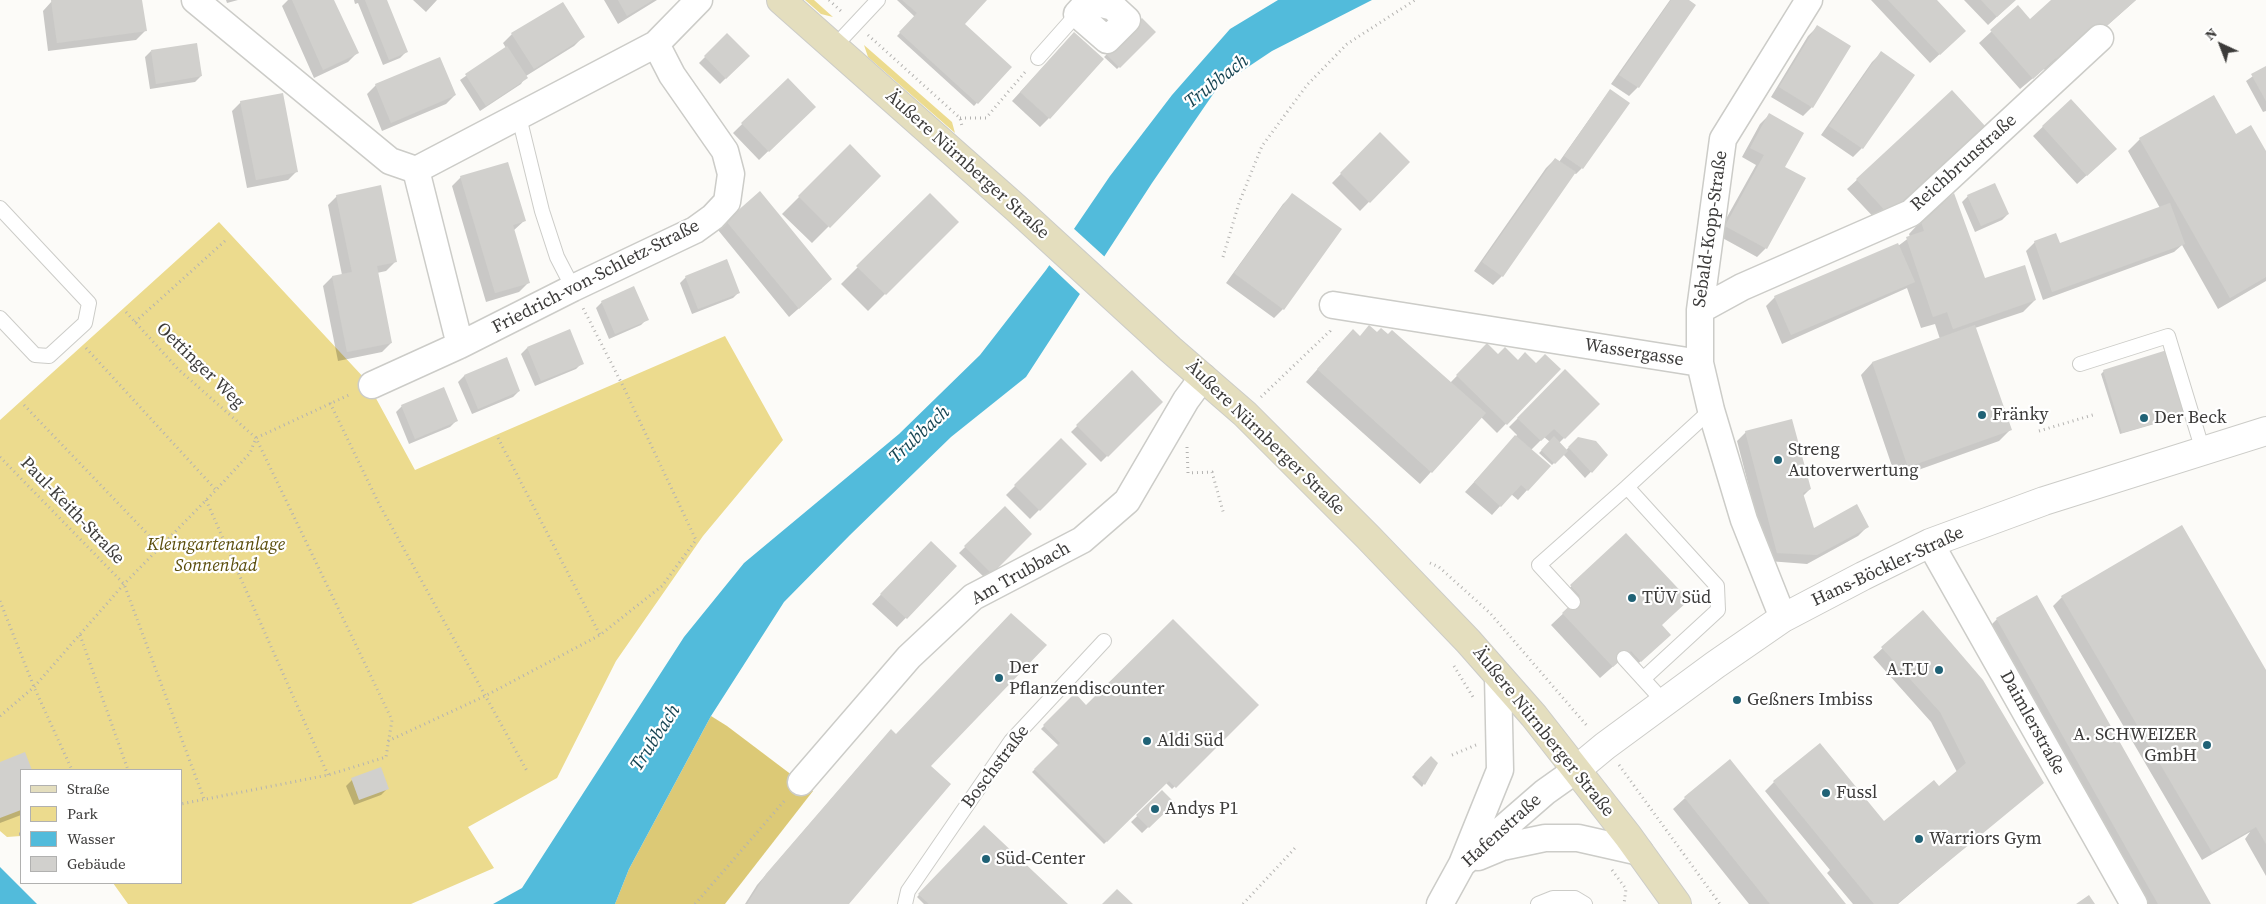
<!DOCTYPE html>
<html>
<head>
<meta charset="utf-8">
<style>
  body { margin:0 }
  #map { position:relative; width:2266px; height:904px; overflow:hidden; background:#fcfbf8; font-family:"Source Serif 4",serif }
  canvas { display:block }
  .legend { position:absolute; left:20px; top:769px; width:162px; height:115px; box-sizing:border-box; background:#fff; border:1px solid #b1b1b0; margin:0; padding:6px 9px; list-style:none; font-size:15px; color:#3c3b3a }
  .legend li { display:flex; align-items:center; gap:10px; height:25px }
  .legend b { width:25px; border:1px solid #b1b1b0 }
  .north { position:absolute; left:2196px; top:20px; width:50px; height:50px; -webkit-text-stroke:4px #fff; paint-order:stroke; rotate:317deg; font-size:14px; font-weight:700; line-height:20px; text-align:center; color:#3c3b3a }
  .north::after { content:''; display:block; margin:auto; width:18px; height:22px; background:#3c3b3a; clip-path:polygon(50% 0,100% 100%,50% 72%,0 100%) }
</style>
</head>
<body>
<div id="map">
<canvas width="2266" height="904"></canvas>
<ul class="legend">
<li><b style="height:6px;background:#e4debe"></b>Straße</li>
<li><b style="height:14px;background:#ecdb8e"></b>Park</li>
<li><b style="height:14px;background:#52bbdb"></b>Wasser</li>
<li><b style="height:14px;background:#d1d0cd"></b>Gebäude</li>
</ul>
<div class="north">N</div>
</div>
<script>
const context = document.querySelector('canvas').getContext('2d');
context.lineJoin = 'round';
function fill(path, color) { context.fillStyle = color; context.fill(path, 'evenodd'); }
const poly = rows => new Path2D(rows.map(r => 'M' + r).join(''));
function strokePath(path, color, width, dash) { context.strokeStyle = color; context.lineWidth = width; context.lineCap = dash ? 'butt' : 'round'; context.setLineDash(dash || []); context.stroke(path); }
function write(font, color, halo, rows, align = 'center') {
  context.font = font + ' "Source Serif 4",serif'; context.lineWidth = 4.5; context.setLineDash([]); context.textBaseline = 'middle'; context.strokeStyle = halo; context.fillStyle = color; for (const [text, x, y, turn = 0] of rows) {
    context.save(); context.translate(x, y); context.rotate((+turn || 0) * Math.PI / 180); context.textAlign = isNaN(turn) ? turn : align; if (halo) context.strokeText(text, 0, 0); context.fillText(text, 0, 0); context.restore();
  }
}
fill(poly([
  [805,0,814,0,833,17,821,14],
  [864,45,952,122,955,133,868,57],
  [219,222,366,380,415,470,725,336,783,440,703,536,616,661,557,778,468,827,494,868,411,904,128,904,113,883,181,883,181,770,21,770,21,836,7,837,0,831,0,420]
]), '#ecdb8e');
fill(poly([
  [711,716,727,726,813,791,725,904,615,904,629,869]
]), '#dcc976');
fill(poly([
  [1278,0,1372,0,1272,51,1218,87,1152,183,1026,377,951,437,850,535,784,602,711,716,629,869,615,904,493,904,522,888,684,637,744,563,899,434,980,355,1046,270,1110,176,1172,95,1230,29],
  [0,867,37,904,0,904]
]), '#52bbdb');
fill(poly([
  [1072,227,1106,258,1082,296,1048,264]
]), '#fcfbf8');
fill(poly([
  [63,0,141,0,145,31,136,40,48,51,43,11,52,1],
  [226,0,238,0,227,3],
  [288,0,333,0,357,53,348,62,314,78,282,6],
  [354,0,386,0,406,52,400,58,383,65,358,3,355,4],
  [413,0,437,0,426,12],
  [604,0,657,0,618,24],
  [897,0,985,0,963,24,1010,67,974,106,897,36,915,17],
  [1670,0,1687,0,1694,5,1638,87,1629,96,1611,84],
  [1871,0,1935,0,1955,40,1930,63],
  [1964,0,2015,0,1988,25],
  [2053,0,2136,0,2050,76,2044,69,2020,89,1979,43,2018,7,2030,21],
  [1142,20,1154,32,1117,69,1104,57],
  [1817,27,1812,107,1803,116,1771,97,1808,36],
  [512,34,583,37,574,46,526,76,521,84,480,111,460,80,506,48,503,43],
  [727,35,748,56,720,84,699,63],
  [1065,43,1049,118,1040,127,1012,101],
  [151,51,201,76,195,82,150,89,145,57],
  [1881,53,1913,75,1862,148,1853,157,1821,135,1872,62],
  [2266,67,2266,111,2263,112,2246,81],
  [788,79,814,107,759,160,733,133],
  [376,85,455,95,446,104,382,131,367,94],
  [1952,92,1880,224,1847,189],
  [1605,97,1628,103,1582,168,1576,174,1574,173,1502,276,1493,285,1474,271,1546,168,1555,159,1559,162],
  [2071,100,2106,158,2077,184,2033,136],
  [241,102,297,171,288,180,247,188,232,111],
  [1769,115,1766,248,1757,257,1717,235,1756,165,1742,157,1760,124],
  [1380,134,1408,162,1360,211,1332,183],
  [2140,139,2266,154,2266,281,2218,309,2182,245,2174,252,2043,300,2026,251,2035,242,2059,244,2160,208,2128,151],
  [850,146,879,176,812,243,782,214],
  [461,177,524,221,513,231,528,283,519,292,486,302,452,186],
  [930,195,957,222,868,311,841,284],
  [1292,195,1283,309,1274,318,1226,283,1283,204],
  [337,196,395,262,386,271,377,273,391,343,382,352,338,361,323,286,332,277,342,275,328,205],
  [1968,196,2008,214,2002,220,1975,232,1962,202],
  [727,221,822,288,789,317,718,230],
  [1921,221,1984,280,2035,300,2023,312,1975,328,2011,429,1999,441,1896,478,1861,375,1872,363,1940,339,1935,324,1921,328,1907,288,1782,344,1766,306,1775,297,1898,246,1910,237,1909,234],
  [686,277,739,292,733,298,692,314,680,283],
  [602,302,647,319,641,325,609,339,596,308],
  [1359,337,1450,383,1487,345,1498,356,1559,369,1497,433,1481,417,1420,484,1306,382,1341,343],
  [527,348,582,363,576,369,535,386,521,354],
  [506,359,519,391,513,397,472,414,458,382,464,376],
  [1565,371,1598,404,1559,443,1566,450,1578,439,1607,455,1585,478,1563,454,1552,465,1539,453,1550,442,1544,437,1531,450,1549,466,1518,500,1511,494,1492,515,1465,492,1517,435,1509,427],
  [2104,371,2184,413,2182,416,2120,434,2101,374],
  [1132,372,1161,402,1101,462,1071,432],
  [402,406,456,421,450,427,409,444,396,412],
  [1746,432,1810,489,1803,496,1813,530,1867,527,1858,536,1807,564,1768,561,1737,441],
  [1061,440,1085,464,1030,519,1006,495],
  [1005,508,1031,534,986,579,959,553],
  [1625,535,1661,626,1657,646,1628,673,1618,662,1600,678,1551,625,1569,608,1559,598],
  [922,551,956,566,897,627,872,604],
  [2062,597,2266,672,2266,876,2245,839,2250,832,2202,860,2053,606],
  [1922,612,1982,681,1966,846,1898,904,1853,904,1827,873,1830,870,1765,791,1774,782,1878,826,1939,788,1957,772,1931,722,1873,657],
  [1997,619,2210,904,2139,904,1985,631],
  [1075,695,1086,707,1257,705,1172,789,1165,782,1104,844,1032,772,1059,746,1041,729],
  [882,740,930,766,847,904,745,904,757,885],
  [24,754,31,770,21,770,21,815,0,823,0,763],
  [1431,758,1436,763,1422,787,1412,777],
  [352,780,387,789,381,795,354,805,346,786],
  [1162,792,1173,803,1142,833,1131,822],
  [1685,798,1845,904,1749,904,1673,809],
  [984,826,1066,904,924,904,917,897]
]), '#0003');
fill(poly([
  [51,0,142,0,147,31,57,43],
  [292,0,334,0,359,53,323,70],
  [365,0,387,0,408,52,389,60],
  [618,0,653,0,627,16],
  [902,0,987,0,965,24,1012,67,978,104,899,32,917,13],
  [1671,0,1689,0,1696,5,1639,88,1619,75],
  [1888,0,1937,0,1966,31,1940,55],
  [1981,0,2016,0,1997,17],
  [2051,0,2136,0,2063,65,2056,58,2033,79,1990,30,2018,5,2030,19],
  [563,2,585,37,534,69,511,33],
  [1142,18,1156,32,1120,68,1106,54],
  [1817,25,1851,46,1813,108,1779,87],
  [1074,32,1104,59,1050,119,1020,92],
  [727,33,750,56,726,79,704,56],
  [197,43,202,76,156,84,151,50],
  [507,46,528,78,486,106,465,74],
  [1881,51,1915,75,1863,149,1829,126],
  [440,57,456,95,391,123,375,84],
  [2266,66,2266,101,2251,74],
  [788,78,816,107,769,152,741,123],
  [1610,89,1630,103,1583,169,1564,156],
  [1952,90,1986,127,1890,216,1856,179],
  [283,93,298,172,256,180,240,101],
  [2214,95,2236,134,2251,125,2266,151,2266,277,2230,298,2139,138],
  [2071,99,2117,149,2087,176,2042,126],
  [1769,113,1804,133,1785,167,1806,178,1767,249,1725,226,1764,155,1750,148],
  [1380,132,1410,162,1370,203,1340,173],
  [850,144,881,176,830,228,798,196],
  [1555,158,1576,172,1503,277,1482,262],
  [508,162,526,221,513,225,530,283,495,293,460,176],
  [1995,183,2009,214,1981,226,1967,195],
  [381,185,397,262,377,266,392,343,347,352,332,276,352,272,336,195],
  [760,191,832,279,799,309,726,221],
  [930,193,959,222,886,295,856,266],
  [1292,193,1342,229,1284,310,1234,273],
  [1954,193,1985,278,2025,265,2036,300,1953,329,1947,312,1933,317,1906,237,1924,231,1921,221],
  [2170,203,2185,244,2052,292,2034,241,2056,233,2060,243],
  [1898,243,1915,282,1791,335,1774,296],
  [727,259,740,293,698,309,685,276],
  [634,286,649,320,615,334,601,301],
  [1369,325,1377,332,1381,328,1388,334,1392,330,1486,413,1432,473,1317,369,1353,329,1360,336],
  [1975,325,2012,430,1908,467,1872,362],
  [570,329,584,364,541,381,527,347],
  [1487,343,1498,354,1505,347,1518,360,1525,352,1536,363,1545,354,1561,369,1507,425,1456,375],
  [2167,350,2186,414,2122,433,2103,370],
  [507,357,520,391,478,409,464,375],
  [1565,369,1600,404,1565,439,1554,429,1541,441,1517,418],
  [1132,370,1163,402,1108,457,1076,425],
  [444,387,458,421,415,439,401,405],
  [1792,419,1811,489,1803,493,1814,528,1857,504,1869,527,1817,555,1777,553,1745,431],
  [1515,435,1551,466,1528,491,1521,485,1501,507,1474,482],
  [1554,436,1568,451,1555,464,1541,450],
  [1578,437,1596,441,1608,455,1592,473,1568,447],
  [1061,438,1087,464,1040,511,1014,485],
  [1005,506,1032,534,992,574,964,546],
  [2182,525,2266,670,2266,844,2256,827,2212,852,2061,596],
  [1626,533,1689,600,1662,625,1671,635,1641,662,1631,651,1613,667,1562,613,1580,596,1570,585],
  [931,541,957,566,907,619,880,594],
  [2037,595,2211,904,2158,904,1996,618],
  [1923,610,1983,680,2044,783,1897,904,1874,904,1773,781,1820,743,1884,821,1934,780,1939,786,1966,763,1940,712,1881,647],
  [1011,613,1047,645,931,766,951,784,849,904,747,904,766,874,891,729,896,734],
  [1173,619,1259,705,1176,788,1169,781,1107,842,1034,769,1060,743,1043,725,1075,693,1086,705],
  [25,752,32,770,21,770,21,810,0,818,0,762],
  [1431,756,1438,763,1425,785,1414,774],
  [1730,759,1846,904,1770,904,1684,797],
  [381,767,389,789,359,800,351,778],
  [1162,790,1175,803,1149,828,1136,815],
  [984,825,1068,904,929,904,918,894],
  [1117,889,1133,904,1102,904],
  [2089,895,2095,904,2076,904]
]), '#d1d0cd');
const service = poly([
  [834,47,878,0],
  [1038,58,1077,14],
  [519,117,542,211,557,257,573,288],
  [0,208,89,303,85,323,49,356,35,355,0,318],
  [2080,364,2168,336,2203,451],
  [1573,602,1539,565,1627,487],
  [1624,658,1665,703],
  [1643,679,1718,610,1717,586,1627,487,1711,410],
  [905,904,908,891,1011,741,1104,641],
  [1538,904,1553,898,1575,898,1585,904]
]);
const minor = poly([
  [195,0,390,161,416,170,656,44,699,0],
  [1085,0,1113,7,1127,20,1107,40,1077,14,1088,2],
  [416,170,460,345,573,288,695,230,713,217,727,202,731,174,725,151,672,75,656,44],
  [1333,305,1700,363,1711,410,1744,520,1783,618],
  [1700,310,1742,287,1911,213,2100,38],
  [1700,363,1700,310,1723,139,1809,0],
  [372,385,460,345],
  [1930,543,2134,904],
  [801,782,909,657,973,597,1082,540,1127,501,1186,400,1203,377],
  [1478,857,1502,847,1545,838,1578,838,1640,852],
  [1462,864,1500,770,1498,675],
  [1440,904,1462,864,1545,792,1576,770]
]);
const tertiary = poly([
  [1576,770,1605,746,1715,665,1783,618,1863,576,1930,543,2044,501,2266,431]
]);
const secondary = poly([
  [781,0,1016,208,1170,349,1245,414,1368,537,1468,641,1534,716,1628,836,1677,904]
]);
strokePath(service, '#ccccc8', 16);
strokePath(minor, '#ccccc8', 29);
strokePath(tertiary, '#ccccc8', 30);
strokePath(secondary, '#ccccc8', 30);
strokePath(poly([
  [829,0,843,13],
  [868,35,960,118,962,126],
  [960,118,986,118,1026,71],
  [1223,257,1239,203,1262,146,1307,85,1347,44,1415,0],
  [126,312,178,369,256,438,392,720,386,757,328,775,181,804],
  [135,322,226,240],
  [86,348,216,490],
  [1261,397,1330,331,1331,328],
  [330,403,379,504,527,771],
  [24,405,160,547],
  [2039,431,2096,414],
  [498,438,600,635],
  [1187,447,1188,473,1212,472,1224,515],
  [0,457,124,584,204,799],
  [206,500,328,775],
  [1430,563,1439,567,1490,613,1588,727],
  [0,601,34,687,72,770],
  [80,635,128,770],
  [1454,666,1473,697],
  [0,716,34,687,124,584,216,490,250,453,256,438,351,394],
  [388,741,485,696,600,635,662,586,696,540,623,386,583,308],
  [1452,755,1476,745],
  [1619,765,1720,904],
  [19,834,21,834],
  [1612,870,1626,889,1624,904],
  [695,904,786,799],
  [1243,904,1296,847]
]), '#b4b3b1', 3, [1, 4]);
strokePath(service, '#fff', 14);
strokePath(minor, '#fff', 26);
strokePath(tertiary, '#fff', 28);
strokePath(secondary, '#e4debe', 28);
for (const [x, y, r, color] of [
  [1982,415,5,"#206276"],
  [2144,418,5,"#206276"],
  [1778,460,5,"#206276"],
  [1632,598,5,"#206276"],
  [1939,670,5,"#206276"],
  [999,678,5,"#206276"],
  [1737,700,5,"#206276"],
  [1147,741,5,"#206276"],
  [2207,745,5,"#206276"],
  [1826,793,5,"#206276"],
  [1155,809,5,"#206276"],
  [1919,839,5,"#206276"],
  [986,859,5,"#206276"]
]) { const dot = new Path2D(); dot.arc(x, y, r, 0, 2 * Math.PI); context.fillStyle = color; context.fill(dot); strokePath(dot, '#fff', 2); }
write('18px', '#3c3b3a', '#fff', [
  ["Reichbrunstraße",1964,163,-42],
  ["Äußere Nürnberger Straße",967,165,42],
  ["Sebald-Kopp-Straße",1711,229,-82],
  ["Friedrich-von-Schletz-Straße",596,277,-27],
  ["Wassergasse",1634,353,9],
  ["Oettinger Weg",200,366,44],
  ["Äußere Nürnberger Straße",1265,438,44],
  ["Paul-Keith-Straße",72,511,46],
  ["Hans-Böckler-Straße",1888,567,-25],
  ["Am Trubbach",1021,574,-29],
  ["Daimlerstraße",2032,723,61],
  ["Äußere Nürnberger Straße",1543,732,51],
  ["Boschstraße",996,767,-53],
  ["Hafenstraße",1502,831,-42]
]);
write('18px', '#3c3b3a', '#fff', [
  ["Fränky",1992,415],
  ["Der Beck",2154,418],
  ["Streng",1788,450],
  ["Autoverwertung",1788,471],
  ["TÜV Süd",1642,598],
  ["Der",1009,668],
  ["Pflanzendiscounter",1009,689],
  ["A.T.U",1929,670,"right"],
  ["Geßners Imbiss",1747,700],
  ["A. SCHWEIZER",2197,735,"right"],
  ["GmbH",2197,756,"right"],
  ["Aldi Süd",1157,741],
  ["Fussl",1836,793],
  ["Andys P1",1165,809],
  ["Warriors Gym",1929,839],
  ["Süd-Center",996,859]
], 'left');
write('italic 18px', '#5a4d0b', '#fff', [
  ["Kleingartenanlage",216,545],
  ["Sonnenbad",216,566]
]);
write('italic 19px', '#174553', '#fff', [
  ["Trubbach",1217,82,-38],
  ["Trubbach",920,435,-43],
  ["Trubbach",656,738,-57]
]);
</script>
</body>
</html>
